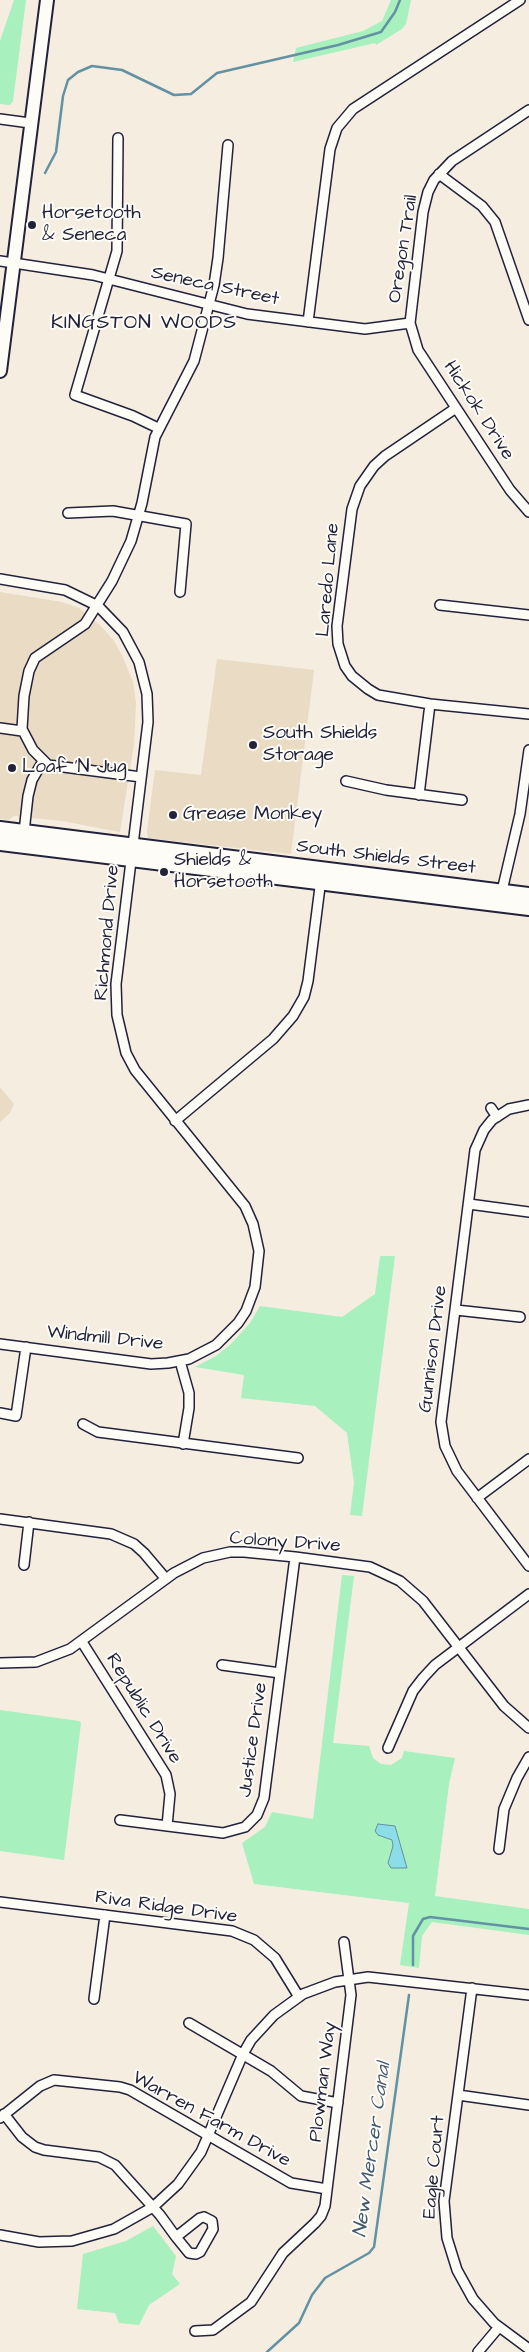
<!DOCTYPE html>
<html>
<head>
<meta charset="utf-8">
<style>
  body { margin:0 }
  canvas { display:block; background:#f4ede0 }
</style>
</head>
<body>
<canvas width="529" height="2352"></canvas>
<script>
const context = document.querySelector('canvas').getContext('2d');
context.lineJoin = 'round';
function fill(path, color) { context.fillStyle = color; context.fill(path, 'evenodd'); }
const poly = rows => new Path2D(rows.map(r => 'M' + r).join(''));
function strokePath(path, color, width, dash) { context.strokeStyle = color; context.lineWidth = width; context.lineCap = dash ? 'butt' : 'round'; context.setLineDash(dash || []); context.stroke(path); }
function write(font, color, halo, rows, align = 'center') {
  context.font = font + ' "Architects Daughter",sans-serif'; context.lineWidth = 4; context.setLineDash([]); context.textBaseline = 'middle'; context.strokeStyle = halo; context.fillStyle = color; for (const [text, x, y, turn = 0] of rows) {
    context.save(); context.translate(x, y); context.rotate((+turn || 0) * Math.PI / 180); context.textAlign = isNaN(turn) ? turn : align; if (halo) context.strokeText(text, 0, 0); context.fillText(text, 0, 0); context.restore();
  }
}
fill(poly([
  [0,592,62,602,79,608,101,626,114,641,122,655,133,682,136,703,134,744,120,832,62,821,14,816,9,820,0,819],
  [217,659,314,670,291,854,148,838,147,831,155,770,201,775],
  [0,1087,14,1104,10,1113,0,1122]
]), '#e9dbc4');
fill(poly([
  [14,0,26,0,13,101,10,105,0,104,0,41],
  [391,0,411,0,406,24,402,29,376,45,375,43,293,62,296,48,363,31,382,21],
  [380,1256,395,1256,362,1516,350,1515,354,1483,347,1433,315,1406,241,1398,244,1375,195,1367,216,1356,231,1344,250,1323,260,1306,342,1317,375,1294],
  [342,1575,354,1576,333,1743,369,1746,373,1758,381,1764,391,1765,402,1758,404,1751,455,1758,449,1784,435,1896,529,1909,529,1935,432,1922,422,1936,419,1968,400,1965,409,1903,254,1884,242,1843,265,1827,272,1812,313,1819],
  [0,1710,79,1721,81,1723,64,1860,0,1851],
  [153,2226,176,2256,172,2274,180,2284,149,2305,139,2325,119,2323,115,2313,77,2309,83,2254,126,2241]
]), '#a8f0bd');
const water = poly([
  [378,1824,395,1826,407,1868,391,1868,388,1863,393,1846,392,1840,378,1835,375,1831,378,1824]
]);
fill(water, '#8cdde8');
strokePath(water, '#6292a3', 1);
strokePath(poly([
  [45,173,56,152,63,96,68,80,78,72,92,66,122,70,174,95,191,94,217,73,338,45,381,32,395,12,400,0],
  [413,1965,413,1936,423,1919,430,1917,529,1929],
  [267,2352,299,2323,312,2295,325,2278,369,2253,374,2247,409,1995]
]), '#6292a3', 2.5);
const street = poly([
  [529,110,452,161,434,180,428,192,423,212,410,323,418,350,510,490,529,512],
  [0,119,30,123],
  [118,138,117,251,75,395,133,416,158,428],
  [439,174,482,206,495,222,529,320],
  [0,261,93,275,247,314,365,329,410,323],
  [308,322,330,149,337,128,353,109,520,0],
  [456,408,385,456,374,466,360,486,352,509,337,626,338,644,345,666,352,676,368,689,378,695,430,704,529,714],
  [68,513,113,511,186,524,180,592],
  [0,579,65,590,98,606,123,632,139,662,147,694,148,722,116,984,117,1015,126,1053,135,1070,245,1206,253,1224,259,1251,255,1287,246,1311,238,1323,216,1345,189,1359,168,1363,151,1364,0,1344],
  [440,605,529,615],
  [0,728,22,731],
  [141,777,48,765,33,750,22,729,24,696,29,671,35,658,85,624,112,581,131,541,142,503,155,437,194,361,214,285,218,258,228,145],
  [346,781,386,790,462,800],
  [419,795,430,704],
  [24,832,28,796,32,780,43,761],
  [501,895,520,814,529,750],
  [529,1105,509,1109,492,1120,484,1130,475,1150,441,1422,445,1446,457,1471,529,1566],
  [491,1108,497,1117],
  [175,1121,273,1039,293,1016,304,997,308,981,321,879],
  [469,1204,529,1212],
  [456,1310,520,1317],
  [180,1361,189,1393,189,1408,183,1444],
  [0,1413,16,1416,26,1347],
  [83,1424,98,1432,298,1458],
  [477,1498,529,1459],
  [0,1519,111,1534,134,1544,144,1553,166,1579],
  [24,1565,29,1522],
  [82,1642,166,1775,170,1794,167,1826],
  [0,1663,36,1662,70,1649,174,1573,203,1558,230,1552,244,1552,295,1557,370,1567,400,1581,423,1601,504,1706,529,1728],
  [222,1665,280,1673],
  [388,1748,413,1691,423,1678,435,1665,529,1594],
  [120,1820,223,1833,245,1827,257,1815,264,1798,295,1557],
  [499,1849,504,1809,517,1778,529,1757],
  [0,1902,232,1931,254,1940,275,1958,299,1997],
  [472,1988,444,2201,447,2238,457,2270,473,2299,494,2323,529,2349],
  [94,1999,105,1915],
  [189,2023,271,2071,301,2096,338,2103],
  [458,2095,529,2105],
  [4,2114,22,2137,35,2147,44,2150,99,2157,115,2165,160,2215,176,2237],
  [0,2118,40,2086,54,2080,120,2087,130,2090,291,2183,327,2189],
  [204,2217,212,2221,213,2229,200,2252,196,2254,189,2253,176,2237,200,2218,204,2217],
  [0,2235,39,2242,72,2241,114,2229,153,2207,178,2184,201,2152,243,2054,251,2040,274,2015,303,1994,335,1982,368,1977,529,1995],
  [195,2331,213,2330,251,2302,283,2253,315,2223,321,2216,325,2206,351,1995,344,1942],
  [478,2352,499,2327]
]);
const secondary = poly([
  [0,371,47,0]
]);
const primary = poly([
  [0,829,529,895],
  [0,843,529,908]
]);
strokePath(street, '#22223b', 12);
strokePath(secondary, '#22223b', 16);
strokePath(primary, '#22223b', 18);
strokePath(street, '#fdfcf7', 9);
strokePath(secondary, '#fdfcf7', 12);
strokePath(primary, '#fdfcf7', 14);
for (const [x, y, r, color] of [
  [32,225,5,"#22223b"],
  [253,745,5,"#22223b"],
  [12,768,5,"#22223b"],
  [173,815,5,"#22223b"],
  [164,872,5,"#22223b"]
]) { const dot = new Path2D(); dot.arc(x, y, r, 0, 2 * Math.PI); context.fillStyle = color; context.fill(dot); strokePath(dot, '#fdfcf7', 2); }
write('19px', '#22223b', '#fdfcf7', [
  ["Horsetooth",42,214],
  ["& Seneca",42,236],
  ["South Shields",263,734],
  ["Storage",263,756],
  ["Loaf 'N Jug",22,768],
  ["Grease Monkey",183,815],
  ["Shields &",174,861],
  ["Horsetooth",174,883]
], 'left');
write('19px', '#22223b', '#fdfcf7', [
  ["Oregon Trail",404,249,-81],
  ["Seneca Street",215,287,12],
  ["Hickok Drive",478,411,57],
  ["Laredo Lane",329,580,-85],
  ["South Shields Street",386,858,7],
  ["Richmond Drive",108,933,-85],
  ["Windmill Drive",105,1339,6],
  ["Gunnison Drive",434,1349,-83],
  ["Colony Drive",285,1543,4],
  ["Republic Drive",143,1709,58],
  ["Justice Drive",254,1740,-82],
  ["Riva Ridge Drive",166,1908,8],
  ["Plowman Way",324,2082,-83],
  ["Warren Farm Drive",211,2120,29],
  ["Eagle Court",435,2167,-85]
]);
context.letterSpacing = '1px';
write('20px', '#22223b', '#fdfcf7', [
  ["KINGSTON WOODS",144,324]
]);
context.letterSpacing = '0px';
write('italic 20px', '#425a6f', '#fdfcf7', [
  ["New Mercer Canal",373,2150,-82]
]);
</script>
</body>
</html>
